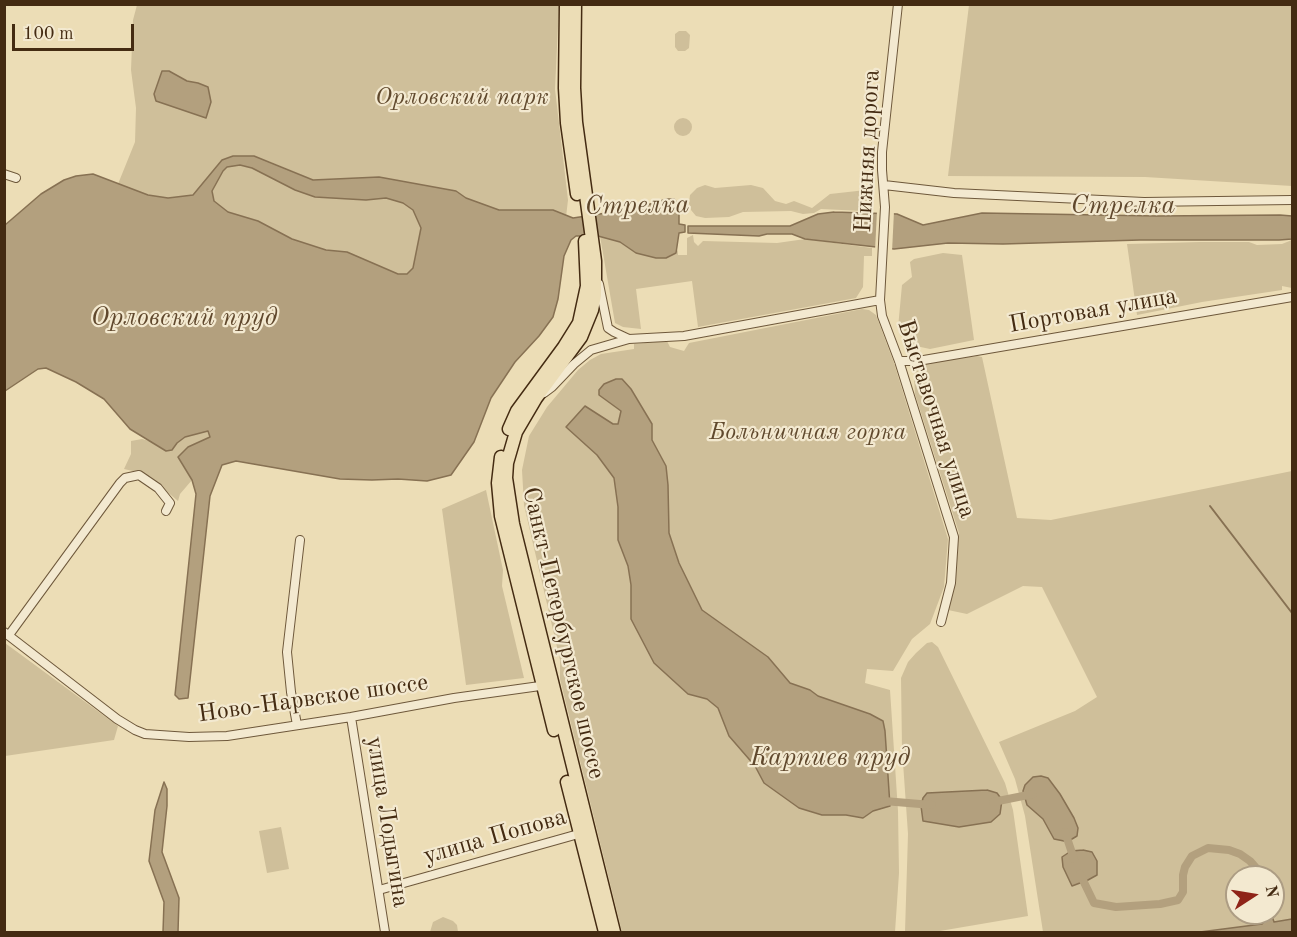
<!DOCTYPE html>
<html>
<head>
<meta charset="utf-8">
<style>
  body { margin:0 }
  #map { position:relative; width:1297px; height:937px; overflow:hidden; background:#ecddb6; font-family:"Old Standard TT",serif }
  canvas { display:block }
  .frame { position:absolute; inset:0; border:6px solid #442b12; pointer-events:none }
  .north { position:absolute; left:1225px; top:865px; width:60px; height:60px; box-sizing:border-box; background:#f3e9d0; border:2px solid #ad9d84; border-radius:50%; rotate:78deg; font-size:16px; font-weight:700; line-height:24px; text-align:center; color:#442b12 }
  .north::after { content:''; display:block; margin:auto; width:21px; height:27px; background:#8f2418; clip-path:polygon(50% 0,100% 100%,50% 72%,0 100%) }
  .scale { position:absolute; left:12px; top:24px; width:122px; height:27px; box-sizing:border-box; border:3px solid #442b12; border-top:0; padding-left:8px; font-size:18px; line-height:21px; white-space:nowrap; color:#442b12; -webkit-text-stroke:4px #f3e9d0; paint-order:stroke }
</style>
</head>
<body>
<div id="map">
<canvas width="1297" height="937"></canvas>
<div class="frame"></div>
<div class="north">N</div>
<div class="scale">100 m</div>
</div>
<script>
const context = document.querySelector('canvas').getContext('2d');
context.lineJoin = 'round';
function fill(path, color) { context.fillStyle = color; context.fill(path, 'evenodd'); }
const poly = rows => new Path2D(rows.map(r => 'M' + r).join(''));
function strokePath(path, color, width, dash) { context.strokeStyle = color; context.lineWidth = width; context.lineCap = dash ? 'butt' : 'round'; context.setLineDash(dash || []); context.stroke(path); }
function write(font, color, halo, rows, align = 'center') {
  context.font = font + ' "Old Standard TT",serif'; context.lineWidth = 4.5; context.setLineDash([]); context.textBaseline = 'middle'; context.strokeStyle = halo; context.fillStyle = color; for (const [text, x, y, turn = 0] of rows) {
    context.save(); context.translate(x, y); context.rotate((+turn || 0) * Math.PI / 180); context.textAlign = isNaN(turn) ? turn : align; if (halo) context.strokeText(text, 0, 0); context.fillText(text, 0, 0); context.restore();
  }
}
fill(poly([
  [137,5,559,5,555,89,568,200,566,217,553,210,499,210,466,198,456,191,379,177,313,180,268,161,244,156,222,160,194,195,168,198,148,195,118,184,135,142,136,108,131,70,133,20],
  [969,5,1292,5,1292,186,1145,177,948,176],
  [679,31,686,31,690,35,689,48,685,51,678,51,675,47,675,34],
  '674 127a9 9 0 1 1 18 0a9 9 0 1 1-18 0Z',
  [240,165,252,168,315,197,366,200,386,198,403,203,413,210,421,228,413,268,407,274,398,274,347,252,326,250,292,239,258,221,228,212,214,201,212,191,223,171,227,167],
  [705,185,715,188,751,185,763,188,775,201,786,204,794,201,812,208,830,194,866,190,872,195,873,203,871,210,862,211,821,209,814,213,803,214,791,211,743,212,729,217,705,218,696,216,691,210,689,203,690,195,697,188],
  [693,235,694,242,698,246,703,241,777,243,805,239,872,248,872,256,864,256,863,287,856,298,698,327,692,281,636,289,641,329,623,327,615,323,600,236,620,242,636,253,676,253,678,250,678,255,687,255,687,238],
  [1292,240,1292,288,1282,286,1282,290,1202,302,1137,315,1127,244,1200,242,1249,242,1257,245,1282,244],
  [943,253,962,255,974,340,930,349,916,346,907,341,900,335,898,328,902,285,912,277,910,262,914,259],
  [862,309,869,310,876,315,894,363,948,539,944,587,930,624,912,639,893,671,867,669,865,683,890,690,898,811,899,873,895,932,622,932,560,679,560,660,524,505,522,470,529,436,547,407,578,370,590,360,601,354,634,349,634,344,667,341,670,347,684,351,689,343],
  [631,389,652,424,652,440,666,466,669,533,679,563,702,610,768,657,790,683,810,690,818,696,870,714,883,721,885,731,890,806,873,811,863,818,846,815,822,815,780,794,764,783,755,766,729,736,718,708,707,699,688,694,635,626,631,619,631,585,628,566,618,540,618,507,614,478,597,455,566,427,585,407,613,424,618,424,621,411,600,395],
  [977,356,982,357,1017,518,1051,520,1292,471,1292,932,1043,932,1025,816,1015,779,999,742,1075,711,1097,697,1042,587,1023,586,967,614,948,610,955,584,959,533,915,394,914,376,917,367,927,362],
  [1237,877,1273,877,1273,913,1237,913],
  [208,431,210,437,188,447,181,463,192,480,180,494,178,501,146,474,124,469,131,454,131,441,142,439,153,442,166,451,185,437],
  [486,490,503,570,502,586,524,678,466,685,442,509],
  [932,642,938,647,1005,783,1013,810,1028,916,934,932,905,932,908,834,902,748,901,678,908,662,916,653,927,643],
  [987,790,1000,814,991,822,959,827,927,793],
  [5,643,118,726,114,740,5,756],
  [281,827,289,869,267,873,259,831],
  [443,917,453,921,457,925,458,932,430,932,433,922]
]), '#cfbf9a');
const water = poly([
  [162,71,169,71,187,81,198,83,208,87,211,102,206,118,156,101,154,94,162,71],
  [233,156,254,156,313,180,379,177,456,191,466,198,499,210,553,210,573,218,633,209,667,199,674,199,679,205,679,224,685,225,685,232,679,233,676,253,666,258,656,258,636,253,620,242,598,236,576,236,571,240,564,256,558,299,553,317,539,336,515,362,491,398,474,442,451,475,427,481,398,479,372,480,340,479,236,461,222,465,210,496,188,698,179,699,175,695,196,494,192,480,178,457,188,447,210,437,208,431,185,437,177,443,172,450,166,451,130,429,104,399,76,382,46,368,38,369,5,391,5,225,41,194,64,180,76,176,93,174,148,195,168,198,193,195,222,160,233,156],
  [240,165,252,168,295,190,315,197,366,200,386,198,403,203,413,210,421,228,413,268,407,274,398,274,347,252,326,250,292,239,258,221,228,212,214,201,212,191,223,171,227,167,240,165],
  [834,212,897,214,923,225,982,213,1157,216,1280,215,1292,216,1292,239,1279,240,1140,240,1003,244,948,243,894,249,805,239,792,234,767,234,759,236,688,233,688,226,790,226,818,214,834,212],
  [616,379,622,379,631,389,652,424,652,440,666,466,668,485,669,533,679,563,702,610,768,657,790,683,810,690,818,696,870,714,883,721,885,731,890,806,873,811,863,818,846,815,822,815,799,808,764,783,755,766,729,736,718,708,707,699,688,694,654,663,631,619,631,585,628,566,618,540,618,507,614,478,597,455,566,427,585,406,613,424,618,424,621,411,599,395,599,390,604,384,616,379],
  [1041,776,1048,778,1060,794,1074,818,1078,828,1077,836,1072,839,1064,841,1054,839,1043,819,1027,805,1023,791,1025,785,1033,777,1041,776],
  [164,782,167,789,167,806,162,852,179,898,178,932,163,932,164,902,149,861,155,810,164,782],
  [987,790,997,793,1002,800,1000,814,991,822,959,827,923,821,921,806,923,798,927,793,987,790],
  [1083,850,1092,852,1097,861,1097,875,1088,880,1072,886,1063,867,1062,857,1071,851,1083,850],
  [1265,913,1271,913,1274,922,1292,919,1292,932,1200,932,1262,924,1265,920,1265,913]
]);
fill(water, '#b3a07e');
strokePath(water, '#877153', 1.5);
fill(poly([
  [877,211,894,211,892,252,875,251]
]), '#ecddb6');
strokePath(poly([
  [1210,506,1292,613]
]), '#877153', 2);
strokePath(poly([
  [884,801,932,805],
  [993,802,1033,794],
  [1065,832,1074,859],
  [1080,874,1094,903,1116,907,1160,904,1178,900,1183,892,1183,875,1185,867,1192,856,1208,848,1229,850,1240,854,1250,861,1264,877]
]), '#b3a07e', 8);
const minor = poly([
  [898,4,882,152,882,170,885,207,880,300,882,316,899,361,954,537,951,583,941,622],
  [4,174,16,178],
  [884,185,954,193,1144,202,1292,200],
  [599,284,608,328,614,332,629,339,684,336,880,300],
  [899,361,918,361,1292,297],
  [544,393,552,387,574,364,591,350,629,339],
  [4,632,117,719,135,730,145,734,189,737,227,736,351,717,454,698,547,685],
  [9,635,120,483,125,478,139,475,158,488,170,503,166,511],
  [351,717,385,932],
  [297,725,291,692,287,652,300,540],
  [379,890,582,833]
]);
const primary = poly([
  [566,4,565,88,567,123,577,194],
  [575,4,574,88,576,122,595,261,595,295,592,310,581,337,536,398,516,432,507,463,506,478,513,524,614,932],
  [509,429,517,411,564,347,579,323,587,286,585,241],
  [501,457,498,483,501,516,554,730],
  [567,782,605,932]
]);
strokePath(minor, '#6e583b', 10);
strokePath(primary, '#442b12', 15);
strokePath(minor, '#f3e9d0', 8);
strokePath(primary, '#ecddb6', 12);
write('italic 24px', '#60492d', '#f3e9d0', [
  ["Орловский парк",462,98],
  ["Больничная горка",808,433]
]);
write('24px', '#442b12', '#f3e9d0', [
  ["Нижняя дорога",868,151,-87],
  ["Портовая улица",1093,311,-10],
  ["Выставочная улица",936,419,72],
  ["Санкт-Петербургское шоссе",563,633,77],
  ["Ново-Нарвское шоссе",313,699,-8],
  ["улица Лодыгина",387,822,81],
  ["улица Попова",495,837,-16]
]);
write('italic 26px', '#60482d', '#f3e9d0', [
  ["Стрелка",637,206,-1],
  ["Стрелка",1123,206],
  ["Орловский пруд",184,318],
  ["Карпиев пруд",830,758]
]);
</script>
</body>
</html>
